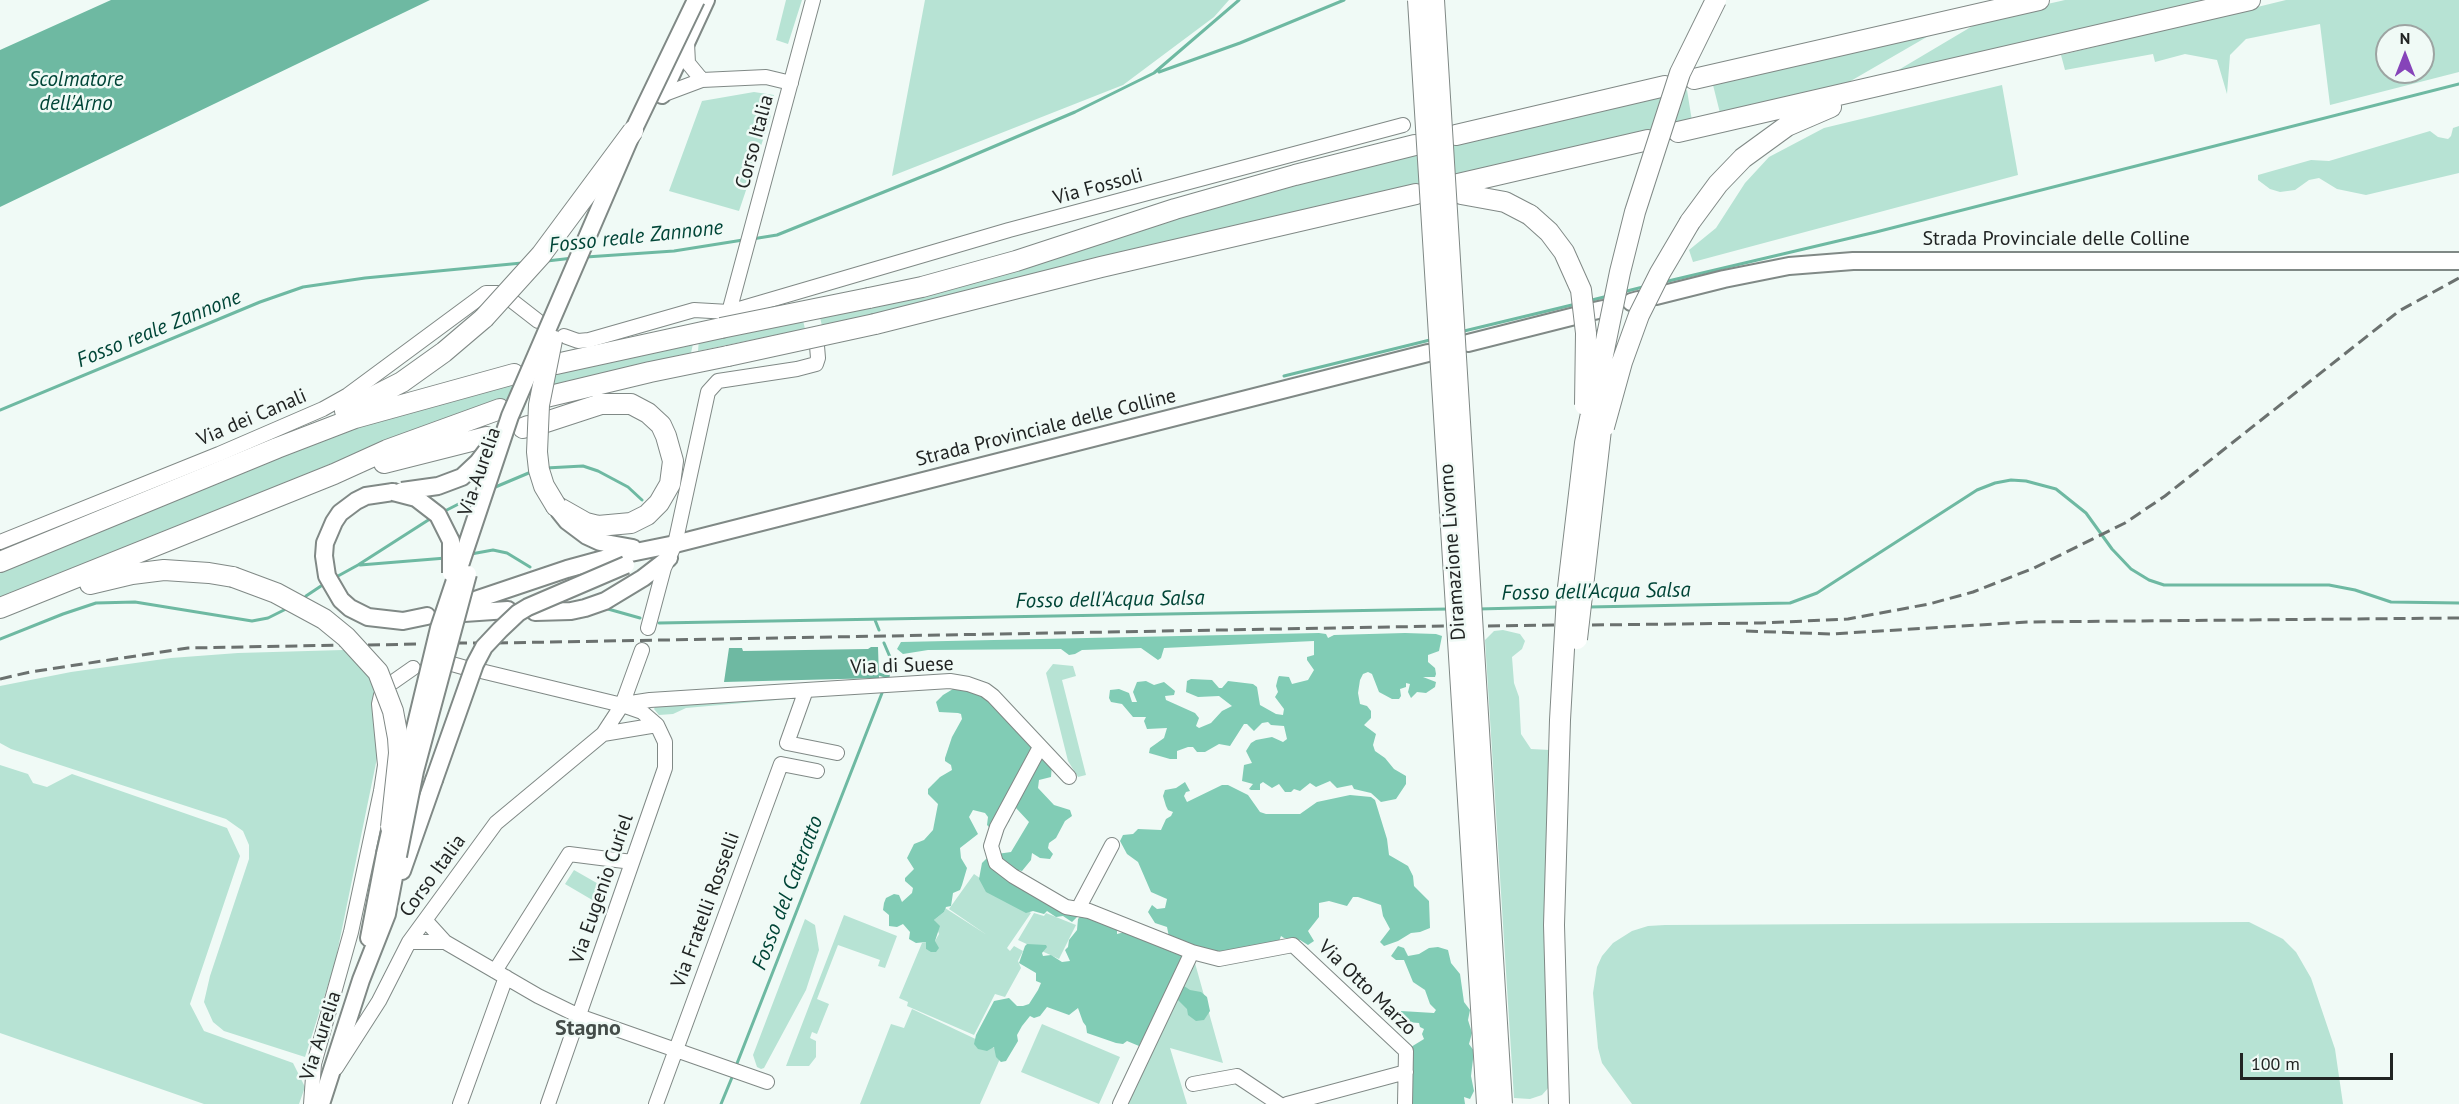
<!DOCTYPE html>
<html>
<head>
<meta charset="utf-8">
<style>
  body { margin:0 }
  #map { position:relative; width:2459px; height:1104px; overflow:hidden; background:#f0faf6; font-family:"PT Sans",sans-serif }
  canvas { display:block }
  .north { position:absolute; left:2375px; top:24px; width:60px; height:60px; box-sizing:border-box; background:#f0faf6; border:2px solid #9da4a2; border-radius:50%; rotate:0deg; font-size:16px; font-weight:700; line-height:24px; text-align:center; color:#212423 }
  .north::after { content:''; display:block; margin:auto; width:21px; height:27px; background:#8644b9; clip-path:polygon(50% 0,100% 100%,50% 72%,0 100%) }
  .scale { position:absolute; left:2240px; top:1053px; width:153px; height:27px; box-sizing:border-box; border:3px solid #212423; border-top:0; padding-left:8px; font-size:18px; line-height:21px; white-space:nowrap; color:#212423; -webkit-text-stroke:4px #f0faf6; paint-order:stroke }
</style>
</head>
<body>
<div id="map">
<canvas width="2459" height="1104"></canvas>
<div class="north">N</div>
<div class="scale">100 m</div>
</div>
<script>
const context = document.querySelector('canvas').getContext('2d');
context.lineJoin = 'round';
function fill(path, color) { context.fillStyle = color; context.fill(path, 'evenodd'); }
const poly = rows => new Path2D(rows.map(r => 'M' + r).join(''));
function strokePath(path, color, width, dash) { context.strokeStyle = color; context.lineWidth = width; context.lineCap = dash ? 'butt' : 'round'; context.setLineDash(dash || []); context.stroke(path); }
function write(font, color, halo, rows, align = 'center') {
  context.font = font + ' "PT Sans",sans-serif'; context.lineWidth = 5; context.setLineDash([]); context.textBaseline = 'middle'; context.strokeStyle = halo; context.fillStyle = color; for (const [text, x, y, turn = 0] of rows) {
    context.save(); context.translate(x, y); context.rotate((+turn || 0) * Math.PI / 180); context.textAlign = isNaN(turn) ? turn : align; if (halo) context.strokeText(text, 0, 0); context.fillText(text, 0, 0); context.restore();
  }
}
fill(poly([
  [786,0,802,0,788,44,776,40],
  [925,0,1229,0,1214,17,1123,85,892,176],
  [2065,0,2214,0,1890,75,1986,18],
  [2286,0,2459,0,2459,72,2330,105,2320,24,2246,39,2230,55,2227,94,2217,60,2185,54,2155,62,2153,54,2065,70,2061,55],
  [2387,36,2423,36,2423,72,2387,72],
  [1944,27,1842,86,1720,113,1712,81],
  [2002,85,2018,175,1693,262,1689,250,1716,228,1745,183,1769,157,1824,128],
  [1687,90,1692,121,1306,210,885,313,822,326,819,313,1325,172],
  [754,92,774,95,770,119,739,211,669,191,702,101],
  [2459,126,2459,173,2366,195,2337,189,2319,178,2309,180,2295,190,2280,192,2270,189,2258,180,2258,175,2311,160,2329,161,2430,131,2438,137,2448,139,2451,136,2453,128],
  [802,316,805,329,698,351,699,339],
  [694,339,691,353,549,386,471,410,358,453,0,599,0,568,349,426,465,392],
  [1503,630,1520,634,1525,641,1522,649,1512,657,1514,683,1519,697,1521,734,1531,749,1550,750,1550,1086,1542,1095,1530,1099,1514,1098,1485,640,1494,631],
  [343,650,351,651,362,664,379,693,374,700,377,758,335,963,305,1057,224,1031,213,1022,204,1002,210,976,249,859,249,845,243,831,226,819,11,749,0,743,0,686,71,672,171,658,238,653],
  [1053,664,1073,666,1076,676,1062,680,1086,775,1078,777,1068,761,1046,673],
  [798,694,800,698,686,708,673,714,659,715,654,709,656,705],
  [0,765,28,774,33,783,47,787,72,774,227,828,240,856,190,1004,204,1031,293,1063,305,1087,299,1104,204,1104,0,1033],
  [574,870,602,886,594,901,565,884],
  [974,874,1031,913,1007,948,1010,951,1014,946,1023,951,1018,961,1021,968,1005,997,995,994,974,1035,907,1006,908,1002,899,998,922,943,926,942,926,949,936,952,935,941,939,934,934,920,944,912,945,908,987,935,949,909],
  [1034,913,1044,916,1046,913,1076,925,1059,959,1018,940],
  [844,915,897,936,885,968,878,966,880,960,838,945,817,999,829,1004,817,1034,812,1032,810,1038,816,1041,816,1057,809,1066,786,1066],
  [805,919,815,925,819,950,806,990,764,1068,761,1069,757,1067,753,1055],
  [2249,922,2283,939,2296,952,2311,978,2335,1049,2343,1104,1632,1104,1602,1063,1598,1048,1593,993,1597,967,1602,956,1613,943,1632,931,1648,926,1665,925],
  [1193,956,1223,1063,1170,1048,1187,1104,1123,1104],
  [912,1009,1003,1052,980,1104,860,1104,891,1024,904,1028],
  [1042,1024,1120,1057,1099,1104,1021,1072]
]), '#b7e3d4');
fill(poly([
  [1319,633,1326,634,1328,638,1334,635,1405,633,1436,634,1442,636,1439,651,1428,655,1428,662,1435,668,1436,674,1435,677,1423,677,1436,682,1435,687,1426,693,1417,692,1411,698,1408,692,1410,684,1406,683,1406,687,1400,689,1401,696,1399,699,1392,699,1379,692,1372,674,1368,672,1363,674,1360,680,1358,693,1360,704,1367,706,1371,711,1371,718,1364,725,1376,734,1373,745,1375,751,1385,758,1394,769,1406,776,1406,784,1396,799,1381,802,1371,793,1354,789,1352,785,1337,788,1330,781,1316,787,1310,783,1300,791,1294,789,1291,792,1285,792,1279,784,1272,788,1263,782,1260,784,1260,790,1251,790,1249,789,1253,784,1242,781,1244,765,1252,763,1246,751,1251,743,1256,740,1272,737,1283,742,1287,739,1284,726,1271,725,1268,722,1262,723,1254,731,1247,724,1244,724,1230,746,1219,744,1205,752,1197,752,1193,747,1188,747,1177,751,1177,759,1170,759,1149,753,1150,748,1164,738,1167,728,1147,729,1144,721,1146,717,1133,717,1122,704,1111,702,1109,698,1110,690,1119,689,1129,693,1132,702,1137,702,1133,692,1137,682,1146,681,1154,685,1164,682,1175,691,1174,695,1165,696,1166,700,1195,713,1199,718,1196,726,1199,728,1211,723,1222,711,1232,706,1219,696,1198,697,1186,692,1187,681,1191,679,1212,680,1219,688,1222,688,1228,681,1253,684,1257,687,1260,705,1276,714,1283,715,1284,709,1275,697,1278,692,1276,686,1278,678,1279,676,1289,677,1292,684,1308,680,1314,670,1307,660,1307,657,1314,655,1314,641,1164,648,1161,658,1158,660,1141,648,1082,650,1075,654,1069,655,1061,649,928,650,903,654,897,649,901,642],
  [961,688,995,701,1052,764,1051,777,1039,780,1038,788,1054,805,1070,810,1072,816,1065,821,1056,838,1049,843,1048,848,1053,854,1050,859,1040,858,1032,853,1031,860,1022,871,1018,870,1018,872,1079,915,1072,922,1063,916,1056,917,1047,911,1044,914,1033,911,1026,913,986,892,979,879,982,863,990,855,1011,852,1029,822,1016,808,1012,811,1009,822,991,829,987,825,988,817,985,813,973,810,969,817,978,834,960,848,961,858,967,868,962,885,960,890,953,893,951,906,946,907,944,912,934,920,940,926,935,941,939,948,936,952,931,952,926,949,926,942,916,943,909,939,910,932,903,924,897,927,889,926,889,915,883,910,884,903,886,898,894,894,899,895,902,902,912,893,913,888,905,881,905,878,914,869,907,858,914,844,924,840,933,830,938,804,928,794,928,789,940,777,952,770,951,765,945,761,945,758,952,737,962,719,961,714,958,713,939,712,936,702,943,695,953,689],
  [1185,782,1190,791,1186,792,1184,796,1187,802,1222,785,1228,785,1248,795,1260,812,1266,814,1300,814,1317,802,1350,795,1371,797,1375,800,1387,839,1389,855,1408,866,1413,876,1414,886,1429,901,1430,928,1420,932,1411,933,1398,941,1384,946,1380,942,1390,929,1383,916,1381,905,1358,897,1353,897,1347,906,1329,901,1319,903,1319,917,1308,931,1314,941,1308,945,1300,940,1284,938,1281,936,1276,949,1232,949,1229,953,1204,951,1169,937,1167,927,1155,923,1148,912,1152,905,1157,909,1165,908,1167,899,1151,892,1138,862,1127,854,1120,841,1123,835,1133,834,1138,829,1161,830,1166,819,1171,816,1173,812,1168,810,1166,806,1163,796,1165,790,1176,788],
  [1083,913,1117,926,1117,934,1132,930,1177,949,1183,958,1139,1046,1127,1041,1123,1044,1116,1043,1087,1033,1086,1026,1083,1022,1078,1008,1069,1015,1047,1007,1040,1016,1034,1018,1030,1016,1022,1026,1017,1035,1018,1041,1006,1061,1001,1062,996,1057,994,1047,987,1051,978,1049,974,1044,976,1035,994,1001,1009,998,1017,1006,1023,1006,1029,1004,1038,990,1041,983,1036,981,1036,973,1019,963,1025,946,1027,944,1046,945,1047,947,1042,953,1043,956,1051,955,1062,962,1070,961,1065,950,1068,947,1069,940,1077,930,1078,919],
  [1398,946,1404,948,1408,956,1419,954,1429,948,1438,947,1448,950,1451,963,1460,974,1464,1002,1470,1010,1468,1020,1472,1033,1469,1044,1474,1051,1471,1076,1474,1091,1470,1099,1464,1097,1465,1104,1406,1104,1411,1047,1424,1039,1422,1034,1424,1029,1420,1027,1419,1023,1406,1022,1401,1017,1401,1011,1434,1013,1436,1010,1430,1004,1425,990,1413,982,1404,960,1396,960,1391,956],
  [1181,984,1190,990,1201,992,1207,997,1210,1011,1204,1020,1196,1021,1188,1015,1187,1009,1174,996]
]), '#81ccb5');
fill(poly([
  [111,0,430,0,0,207,0,50],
  [871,647,878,647,879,678,724,682,729,648,742,648,743,651,868,649]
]), '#6eb9a2');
strokePath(poly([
  [1159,72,1240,43,1344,0],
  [752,239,777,235,941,169,1075,112,1154,73,1239,0],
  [586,257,674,251,743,240],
  [547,261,573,258],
  [1664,282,1876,232,2459,84],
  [1623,292,1643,287],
  [1588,301,1608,296],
  [1460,332,1576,304],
  [1284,376,1434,339],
  [0,410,260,302,303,287,365,278,522,263],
  [546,468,583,466,598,471,628,487,642,500],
  [493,488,531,472],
  [441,513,478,494],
  [471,554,493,550,507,553,530,567],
  [360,565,446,558],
  [338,576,358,565,433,517],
  [306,596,321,586],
  [1589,607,1790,603,1817,593,1977,490,1995,483,2011,480,2026,481,2056,489,2086,513,2112,549,2131,569,2149,580,2164,585,2329,585,2355,590,2391,602,2459,603],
  [608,609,640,618],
  [1478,609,1559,607],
  [875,620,879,630],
  [659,623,1448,609],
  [0,639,63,614,96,603,135,602,252,621,268,618,288,608],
  [884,643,890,657,888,678],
  [876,673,888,677],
  [736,1066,882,693],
  [721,1104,733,1075]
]), '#6eb9a2', 3);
const minor = poly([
  [813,0,729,312,1009,230,1403,125],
  [687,43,688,63,702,80],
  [662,95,702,80,766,77,791,83],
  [511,300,538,321],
  [564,336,578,341,589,340,694,310,729,312],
  [0,542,219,454,323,409,348,395,486,293,498,293],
  [648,628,664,568,675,544,708,392,718,381,797,369,816,364,818,358,817,346],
  [452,664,466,668],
  [481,671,622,705,642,712,657,725,665,742,665,768,548,1104],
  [393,682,413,668],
  [806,690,787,743,837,753],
  [624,704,650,700,806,690,950,681,968,684,985,690,993,696,1069,777],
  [603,734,657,725],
  [1040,747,997,827,991,846,996,863,1013,876,1066,907,1089,911,1192,952,1219,959,1293,945,1406,1051,1405,1104],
  [1078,909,1112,845],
  [409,942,445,942,425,920],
  [445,942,538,996,579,1016,767,1082],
  [495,971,569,854,632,862],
  [336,1068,379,1001,409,942,496,823,603,734,622,705,642,650],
  [1193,1084,1237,1076,1279,1104],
  [311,1104,314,1064,351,932,381,791,385,765,379,704,381,695],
  [460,1104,506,977],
  [656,1104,781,764,817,771],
  [1120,1104,1192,952],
  [1287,1104,1406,1072]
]);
const major = poly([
  [662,95,706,0],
  [1656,296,1724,279,1789,266,1853,261,2459,261],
  [1631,302,1638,300],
  [1594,311,1603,309],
  [1468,343,1579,315],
  [393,492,366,496,356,501,340,513,334,522,325,543,324,556,327,576,341,600,350,608,368,617,403,621,427,616],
  [559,511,567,521,587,536,600,542,633,548],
  [466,603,567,569,611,557,675,544,1428,353],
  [535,612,571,611,585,608,605,601,643,578,669,558],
  [464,613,508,610],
  [402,871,434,780],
  [369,938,385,854],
  [321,1104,361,980,387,914,398,856]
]);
const highway = poly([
  [1694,79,2039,0],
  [1678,132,2250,0],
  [1456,135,1665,86],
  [1458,184,1648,140],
  [1461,194,1505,202,1530,215],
  [1690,222,1718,184,1743,158,1787,126,1831,107],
  [869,298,922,287,1016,261,1175,209,1295,175,1415,145],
  [875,324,1101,267,1416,194],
  [556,364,721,328],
  [546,397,650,372,728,356],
  [345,411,402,382,444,352,484,318],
  [546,422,601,404,631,404,648,413,661,425,666,436,673,461,670,484,659,503,647,515,631,523,598,526,586,523,556,506],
  [523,428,528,426],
  [384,463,487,437],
  [0,562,277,448,355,418,514,374],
  [90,584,132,574,164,570,209,573,233,577],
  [0,608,334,474,387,450,500,409]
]);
strokePath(minor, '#808986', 16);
strokePath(major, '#808986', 20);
strokePath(highway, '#808986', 22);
strokePath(minor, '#fff', 14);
strokePath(major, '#fff', 16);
strokePath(highway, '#fff', 20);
strokePath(poly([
  [1592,625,1762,623,1848,619,1929,604,1973,592,2034,568,2125,523,2165,496,2399,311,2459,278],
  [1488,626,1558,625],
  [1746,631,1831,634,2027,622,2459,618],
  [455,643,477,643],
  [496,643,1444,626],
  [368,645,420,644],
  [0,679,30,672,188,648,344,645]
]), '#6b716f', 3, [12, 6]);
const majorBridge = poly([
  [402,491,438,486,462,477,478,462,497,437],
  [393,492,416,498,438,515,451,541,451,573],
  [404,774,439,628,510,416,633,131,696,0],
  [434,780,475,664,484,647,500,630,518,613,528,607,626,565],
  [385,854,394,814],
  [398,856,415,771,468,574]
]);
const highwayBridge = poly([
  [1418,0,1487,1104],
  [1434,0,1502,1104],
  [1530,215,1549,232,1564,252,1581,290,1586,333,1585,405],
  [484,318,541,255,633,131],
  [721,328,869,298],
  [552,340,539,405,537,452,539,470,544,486,556,506],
  [728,356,875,324],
  [1604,427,1622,362,1639,315,1660,273,1690,222],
  [233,577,276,593,324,619,346,637,378,672,393,711,398,738,399,753,391,827],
  [1577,639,1603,412],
  [1559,1104,1554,925,1560,720,1567,596,1585,443,1620,272,1635,212,1680,73,1716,0]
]);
strokePath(majorBridge, '#808986', 20, []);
strokePath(highwayBridge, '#808986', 22, []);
strokePath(majorBridge, '#fff', 16);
strokePath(highwayBridge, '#fff', 20);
write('20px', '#212423', '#f0faf6', [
  ["Corso Italia",755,142,-75],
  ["Via Fossoli",1098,187,-15],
  ["Strada Provinciale delle Colline",2056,239],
  ["Via dei Canali",252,418,-23],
  ["Strada Provinciale delle Colline",1046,428,-14],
  ["Via Aurelia",480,472,-71],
  ["Diramazione Livorno",1453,552,-94],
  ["Via di Suese",902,666,-2],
  ["Corso Italia",433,876,-54],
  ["Via Eugenio Curiel",602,889,-71],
  ["Via Fratelli Rosselli",706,910,-70],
  ["Via Otto Marzo",1367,988,44],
  ["Via Aurelia",321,1036,-72]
]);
write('italic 21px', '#004537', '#f0faf6', [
  ["Scolmatore",76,80],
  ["dell'Arno",76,104],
  ["Fosso reale Zannone",636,237,-6],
  ["Fosso reale Zannone",159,329,-22],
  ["Fosso dell'Acqua Salsa",1596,592,-1],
  ["Fosso dell'Acqua Salsa",1110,600,-1],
  ["Fosso del Cateratto",788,893,-69]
]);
write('bold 22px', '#444c49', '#f0faf6', [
  ["Stagno",588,1029]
]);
</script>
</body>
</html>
